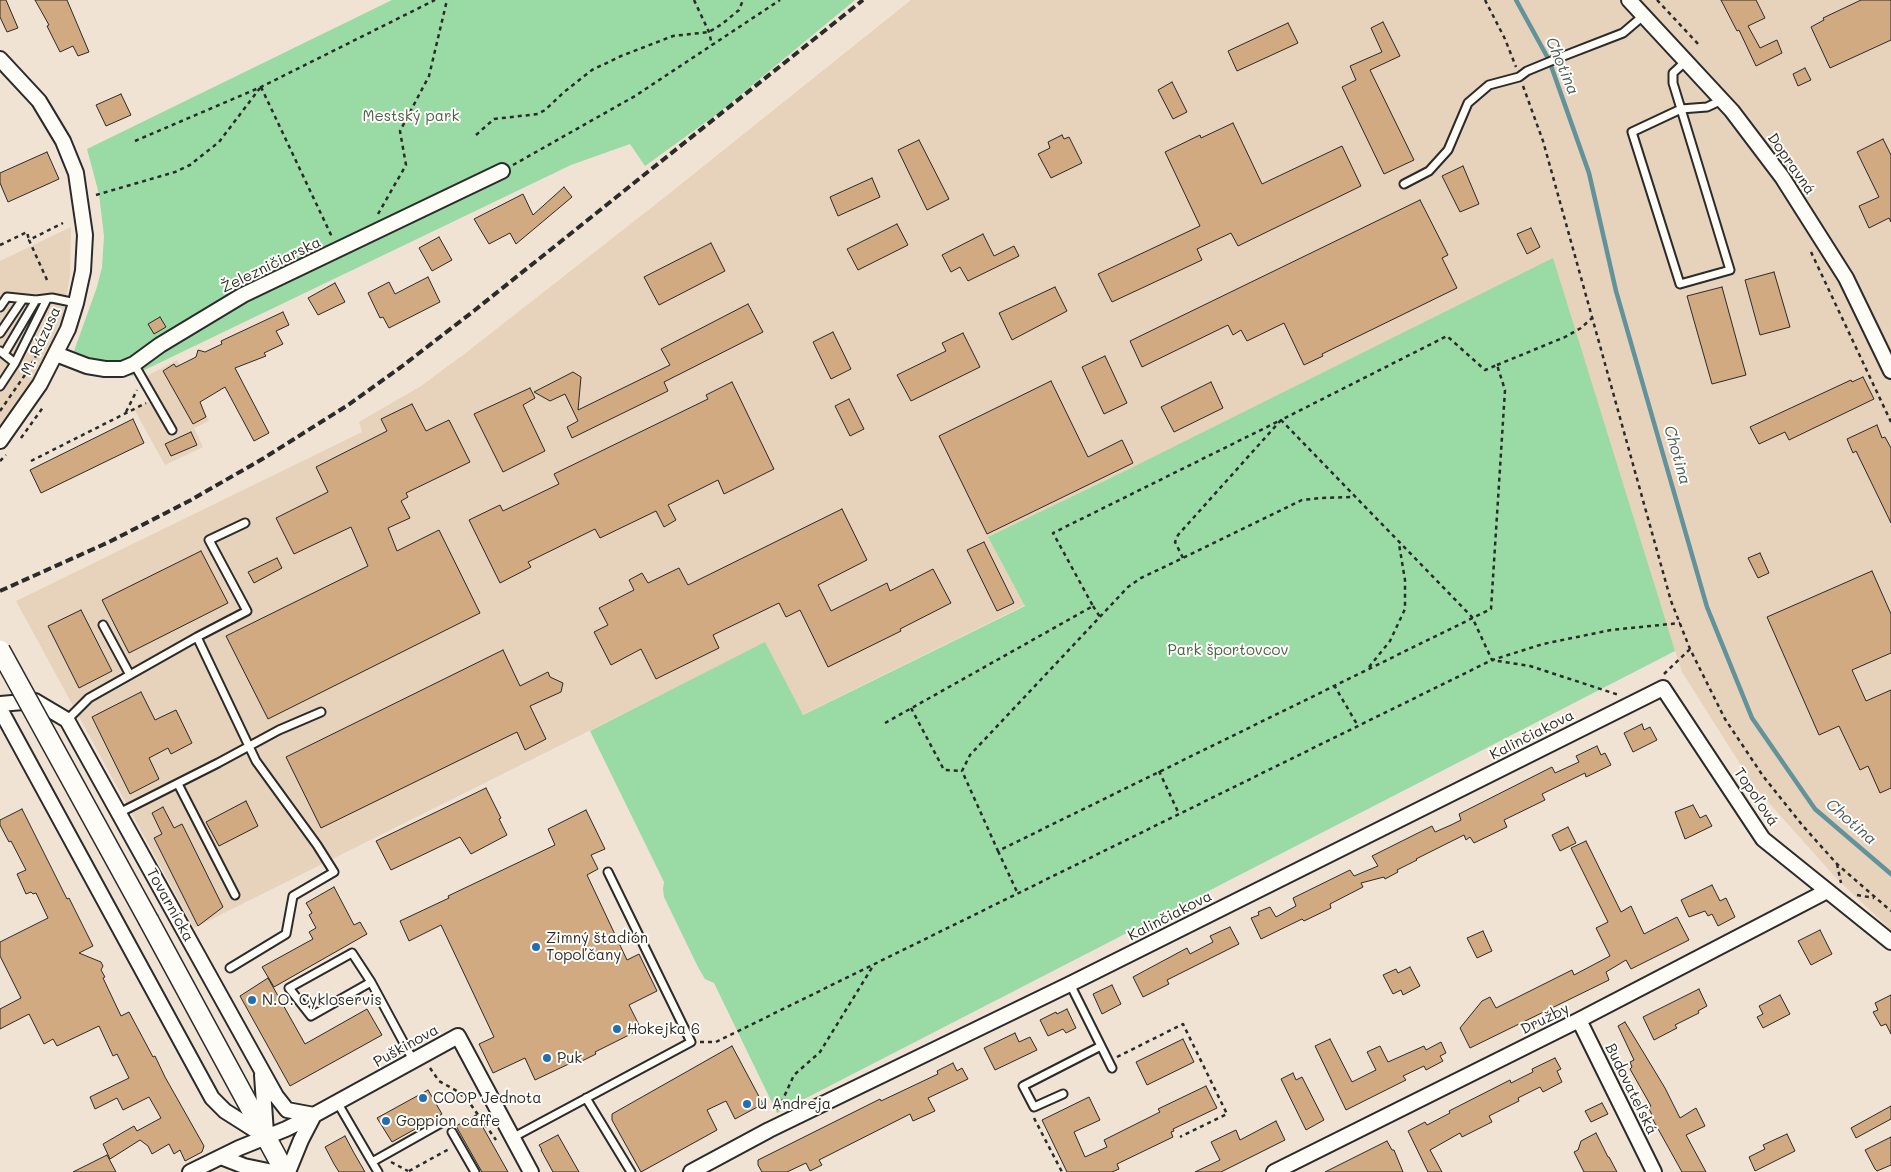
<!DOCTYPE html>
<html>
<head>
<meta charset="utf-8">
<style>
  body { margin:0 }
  canvas { display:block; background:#f0e3d4 }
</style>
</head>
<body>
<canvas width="1891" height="1172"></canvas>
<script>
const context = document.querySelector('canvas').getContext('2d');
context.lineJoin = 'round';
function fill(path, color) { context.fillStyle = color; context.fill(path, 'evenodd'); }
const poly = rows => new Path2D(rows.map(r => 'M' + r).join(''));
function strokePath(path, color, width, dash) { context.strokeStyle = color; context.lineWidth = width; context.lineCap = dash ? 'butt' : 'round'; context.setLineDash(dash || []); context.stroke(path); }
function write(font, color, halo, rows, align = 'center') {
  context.font = font + ' Mali,sans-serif'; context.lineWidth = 4; context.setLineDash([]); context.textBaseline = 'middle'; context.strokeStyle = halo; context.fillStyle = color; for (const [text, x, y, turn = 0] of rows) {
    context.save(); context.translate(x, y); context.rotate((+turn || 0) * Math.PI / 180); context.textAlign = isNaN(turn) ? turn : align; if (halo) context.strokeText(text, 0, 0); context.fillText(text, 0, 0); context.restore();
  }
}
fill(poly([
  [911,0,1891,0,1891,930,1835,877,1754,786,1682,672,1561,307,1131,468,988,537,1025,605,802,715,765,643,194,928,16,601,362,432,359,422,421,386,467,352,665,197],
  [71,227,70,275,64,310,57,331,46,357,29,386,0,427,0,261],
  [177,360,209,421,194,428,203,447,165,465,134,409,154,399,143,378]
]), '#e7d2bb');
fill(poly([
  [392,0,855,0,721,111,645,166,630,144,571,165,132,376,74,351,97,287,102,267,104,236,99,194,87,149],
  [1553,258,1675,651,777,1113,714,983,705,979,698,967,664,897,663,889,664,882,590,731,765,642,803,715,1025,606,988,537,1131,468]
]), '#9adaa4');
strokePath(poly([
  [1516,0,1549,60,1589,173,1616,291,1707,607,1752,718,1815,809,1891,874]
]), '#62929a', 4.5);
const building = poly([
  [0,0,6,0,18,28,7,32,0,17,0,0],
  [35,0,67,0,89,52,78,56,73,46,60,52,47,26,49,25,35,0],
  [1721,0,1756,0,1765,18,1748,26,1760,48,1777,40,1782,53,1756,66,1739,30,1737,31,1721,0],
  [1861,0,1891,0,1891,40,1830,68,1811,27,1824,20,1823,18,1861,0],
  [1383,22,1400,56,1370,70,1414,160,1384,174,1342,87,1356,80,1350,66,1382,52,1371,28,1383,22],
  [1288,23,1298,43,1237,71,1228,51,1288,23],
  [1805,68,1811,80,1798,86,1793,74,1805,68],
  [1172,82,1187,112,1173,119,1158,90,1172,82],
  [121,94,131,115,106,126,96,105,121,94],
  [1233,123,1262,184,1342,146,1361,186,1238,246,1231,233,1197,249,1202,260,1112,302,1098,274,1200,226,1165,152,1200,135,1201,138,1233,123],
  [1062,135,1064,139,1069,137,1082,163,1051,178,1038,154,1050,148,1048,142,1062,135],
  [1883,139,1891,155,1891,222,1889,218,1869,228,1859,206,1879,197,1857,152,1883,139],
  [919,140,949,199,927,210,898,150,919,140],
  [47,152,59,179,8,202,0,183,0,173,47,152],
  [1463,166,1479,204,1460,212,1442,176,1463,166],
  [872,178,880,197,838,216,830,197,872,178],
  [564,187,572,197,516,244,510,233,489,244,474,219,523,194,533,215,564,187],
  [1420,200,1448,255,1442,258,1457,288,1322,354,1323,356,1304,365,1284,323,1247,341,1241,330,1233,335,1228,325,1142,367,1130,341,1420,200],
  [897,224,908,245,858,270,847,249,897,224],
  [1531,228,1540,247,1527,254,1517,234,1531,228],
  [983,234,994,256,1014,246,1019,256,968,281,960,267,951,272,942,255,983,234],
  [439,237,452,260,432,271,419,248,439,237],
  [711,243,725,271,659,305,644,277,711,243],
  [1774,272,1790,327,1760,335,1745,280,1774,272],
  [428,277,440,302,389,328,383,317,380,318,368,293,389,282,395,294,428,277],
  [335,283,345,302,318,315,308,298,335,283],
  [1055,287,1067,311,1012,340,999,313,1055,287],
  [1722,287,1746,375,1712,384,1687,296,1722,287],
  [748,304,763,332,664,382,668,391,572,438,567,427,578,421,565,394,550,401,534,392,573,372,581,377,578,410,670,365,661,349,748,304],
  [283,312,289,325,276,331,283,344,264,353,266,356,235,368,269,433,254,441,225,387,200,402,206,417,193,424,163,371,174,364,176,367,196,357,198,350,205,352,222,344,221,341,283,312],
  [160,317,166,327,154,334,148,324,160,317],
  [833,332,851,369,831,379,813,342,833,332],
  [963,333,980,367,911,401,897,375,946,351,942,343,963,333],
  [1105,356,1127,403,1104,414,1082,367,1105,356],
  [1863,377,1874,399,1789,440,1785,432,1759,444,1750,427,1851,380,1852,382,1863,377],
  [1051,381,1088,457,1122,440,1133,463,987,534,939,436,1051,381],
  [732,382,774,469,724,494,718,480,668,505,676,520,664,527,656,511,600,538,595,529,528,562,531,567,500,583,469,520,500,505,503,511,559,484,554,474,708,399,706,395,732,382],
  [1211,382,1223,408,1174,432,1161,407,1211,382],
  [530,388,535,398,523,405,545,451,503,472,474,414,530,388],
  [849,399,864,429,850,436,835,406,849,399],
  [412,404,426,431,449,420,470,462,406,493,408,497,401,501,410,518,388,528,397,551,439,530,480,613,268,719,226,636,368,566,351,527,294,554,276,518,328,492,316,467,387,431,381,419,412,404],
  [133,419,144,443,41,493,30,470,133,419],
  [1877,425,1882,438,1885,437,1891,448,1891,523,1856,451,1853,453,1847,439,1877,425],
  [191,432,197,445,171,456,165,444,191,432],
  [842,509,867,560,818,585,831,611,887,583,890,591,933,569,951,603,900,629,901,631,828,667,800,610,786,617,779,603,713,635,719,648,656,679,641,649,611,665,594,632,608,625,599,608,634,590,629,580,642,573,648,583,679,568,688,585,842,509],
  [984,542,1014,603,997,611,967,550,984,542],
  [201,551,228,603,129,653,102,600,201,551],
  [1760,553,1769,573,1758,578,1748,558,1760,553],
  [277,558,282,568,254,583,248,572,277,558],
  [1872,571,1891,614,1891,653,1852,670,1866,701,1891,690,1891,788,1880,793,1868,766,1860,770,1839,726,1819,735,1767,617,1872,571],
  [81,610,112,671,79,688,48,626,81,610],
  [503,650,520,686,548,672,550,677,563,683,561,692,530,706,546,739,525,750,517,732,321,828,286,757,503,650],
  [141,692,155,720,176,710,192,743,171,754,168,748,149,758,159,779,130,794,92,717,141,692],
  [1642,724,1644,730,1650,727,1657,740,1633,752,1624,733,1642,724],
  [1597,746,1601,755,1605,753,1611,765,1586,777,1585,773,1542,794,1545,800,1504,820,1507,827,1474,843,1470,837,1466,840,1464,835,1416,859,1417,860,1397,870,1398,872,1385,879,1384,877,1361,883,1363,887,1330,904,1331,908,1304,921,1302,919,1261,939,1251,918,1259,915,1258,912,1270,907,1276,917,1296,906,1293,898,1350,870,1354,876,1378,866,1372,856,1432,826,1435,832,1451,825,1461,820,1459,814,1552,767,1555,773,1579,762,1576,756,1597,746],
  [486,788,501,818,499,819,507,835,471,854,460,837,391,870,376,841,486,788],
  [246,801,258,826,219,846,206,822,246,801],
  [1693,805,1700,818,1706,815,1712,826,1685,839,1675,812,1693,805],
  [163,807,174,828,182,824,223,907,198,926,154,838,162,834,152,813,163,807],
  [22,809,67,899,69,898,93,946,79,953,101,962,103,966,101,970,105,977,103,978,121,1016,129,1012,153,1057,155,1056,165,1077,204,1146,202,1152,185,1161,180,1150,174,1154,169,1144,152,1154,148,1146,140,1140,110,1159,103,1144,134,1126,137,1131,161,1118,149,1097,123,1110,117,1098,95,1109,90,1097,129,1078,117,1054,113,1056,99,1026,57,1046,53,1039,44,1044,29,1014,0,1029,0,1009,21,998,0,956,0,942,48,918,36,893,33,894,31,892,26,894,17,874,26,870,11,841,9,842,0,825,0,820,22,809],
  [586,810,605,849,591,855,598,869,587,875,627,960,639,954,657,991,629,1005,641,1029,595,1052,596,1054,576,1064,575,1061,535,1080,525,1058,493,1073,479,1044,494,1037,441,925,409,941,400,921,449,898,448,896,555,845,548,829,586,810],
  [1568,827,1576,843,1560,851,1552,835,1568,827],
  [1586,841,1621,912,1631,906,1644,934,1677,917,1689,940,1631,969,1626,960,1606,972,1609,980,1470,1048,1460,1028,1482,1001,1490,997,1496,1008,1572,970,1574,975,1610,956,1596,928,1608,922,1571,848,1586,841],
  [1712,885,1720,901,1726,898,1735,917,1718,926,1712,914,1708,916,1705,911,1689,917,1681,900,1712,885],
  [334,887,354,925,360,922,367,934,274,987,262,967,313,939,309,932,316,928,309,915,312,913,306,903,334,887],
  [1230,927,1239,944,1167,980,1169,984,1143,997,1133,977,1187,948,1190,954,1213,942,1210,936,1230,927],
  [1820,930,1832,954,1811,965,1798,941,1820,930],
  [1483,931,1492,951,1477,958,1467,938,1483,931],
  [1410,967,1420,986,1403,995,1401,990,1393,994,1383,975,1396,969,1398,973,1410,967],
  [268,978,305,1044,367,1009,382,1035,290,1086,240,996,268,978],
  [1112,985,1121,1004,1102,1014,1093,994,1112,985],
  [1699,989,1707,1006,1698,1011,1699,1013,1675,1025,1677,1028,1654,1040,1643,1017,1699,989],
  [1780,995,1790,1014,1763,1028,1757,1017,1763,1014,1759,1006,1780,995],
  [1891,995,1891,1034,1886,1024,1881,1026,1873,1012,1878,1010,1875,1003,1891,995],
  [1067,1009,1076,1028,1066,1033,1063,1029,1048,1036,1040,1020,1056,1012,1057,1014,1067,1009],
  [1625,1022,1665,1088,1680,1118,1696,1108,1705,1126,1686,1135,1706,1172,1682,1172,1652,1118,1653,1117,1648,1107,1651,1106,1630,1069,1632,1067,1630,1062,1634,1060,1618,1026,1625,1022],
  [1015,1033,1019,1042,1030,1037,1037,1050,995,1070,984,1048,1015,1033],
  [1183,1039,1194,1062,1147,1085,1136,1062,1183,1039],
  [1330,1039,1352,1082,1376,1070,1367,1052,1380,1046,1388,1062,1424,1046,1426,1050,1441,1042,1446,1053,1440,1056,1443,1061,1426,1070,1424,1066,1403,1076,1406,1080,1346,1110,1315,1046,1330,1039],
  [732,1046,763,1104,735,1119,726,1101,707,1110,717,1130,641,1172,612,1120,612,1114,732,1046],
  [1555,1058,1561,1069,1557,1071,1562,1082,1543,1092,1540,1087,1518,1098,1519,1101,1489,1116,1492,1122,1462,1137,1460,1133,1430,1150,1442,1172,1428,1172,1408,1131,1425,1122,1427,1125,1450,1113,1449,1111,1510,1080,1511,1083,1533,1072,1532,1069,1555,1058],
  [953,1063,957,1071,962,1068,968,1079,928,1098,935,1111,913,1121,910,1114,819,1160,822,1165,810,1171,806,1163,787,1172,762,1172,758,1165,758,1160,880,1099,881,1101,938,1074,937,1071,953,1063],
  [1293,1073,1296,1080,1302,1077,1324,1120,1306,1130,1281,1079,1293,1073],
  [1206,1086,1217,1108,1173,1129,1174,1131,1171,1132,1173,1137,1117,1164,1119,1169,1112,1172,1067,1172,1042,1120,1089,1097,1100,1120,1074,1132,1085,1157,1107,1147,1104,1140,1160,1112,1158,1109,1206,1086],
  [428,1090,442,1114,392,1142,377,1118,428,1090],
  [1602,1103,1608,1114,1591,1122,1585,1111,1602,1103],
  [1891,1106,1891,1119,1856,1138,1851,1128,1891,1106],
  [476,1115,494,1147,508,1172,482,1172,474,1158,456,1126,476,1115],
  [1276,1121,1285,1140,1221,1172,1195,1172,1220,1160,1211,1142,1236,1130,1240,1140,1276,1121],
  [1596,1133,1608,1157,1609,1157,1617,1172,1584,1172,1574,1152,1578,1150,1581,1141,1596,1133],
  [1787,1134,1795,1151,1755,1171,1749,1157,1765,1149,1763,1145,1787,1134],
  [558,1135,579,1172,553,1172,541,1150,542,1150,539,1145,558,1135],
  [345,1136,354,1153,365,1172,339,1172,334,1164,325,1147,345,1136],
  [1891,1137,1891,1165,1877,1171,1875,1169,1865,1150,1891,1137],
  [1387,1141,1392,1150,1394,1150,1403,1172,1325,1172,1387,1141],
  [107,1155,116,1172,73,1172,107,1155]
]);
fill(building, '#d1aa82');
strokePath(building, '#2b2b2b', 1);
const service = poly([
  [1686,61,1673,73,1673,83,1681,109,1632,132,1680,284,1730,270,1681,109,1707,107,1722,100],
  [1404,184,1429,171,1448,150,1468,103,1489,85,1519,77,1527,71,1561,57,1623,33,1643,16],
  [0,307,7,297,36,300,52,298,76,303],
  [0,333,23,299],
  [4,354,36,300],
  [15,363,47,299],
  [134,364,172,430],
  [0,386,15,363,0,351],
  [103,625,130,675],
  [67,720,89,698,197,637],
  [178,784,235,895],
  [119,813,218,763,279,730,321,712],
  [230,968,286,934,293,896,334,872,317,845,256,761,197,637,247,611,209,540,245,523],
  [371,982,311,1016,289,988,352,953,371,982,413,1060],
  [1101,1046,1112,1068],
  [1063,1094,1034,1107,1023,1086,1101,1046,1070,984],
  [586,1098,631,1172],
  [337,1102,372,1162],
  [452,1132,475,1172],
  [512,1138,691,1042,608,872],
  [378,1172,372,1162,443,1122]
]);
const minor = poly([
  [1629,0,1732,111,1782,177,1846,278,1891,371],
  [0,59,39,101,63,141,76,173,85,235,83,271,76,303,68,329,40,384,0,441],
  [56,354,87,366,105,369,122,369,134,364,160,345,243,295,502,171],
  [0,704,35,701,67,720,276,1096,287,1110,314,1115],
  [0,709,212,1098,225,1111,266,1137],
  [1579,1020,1654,1172],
  [262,1075,266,1133],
  [221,1157,244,1166,273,1172],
  [190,1172,239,1148,286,1129,314,1115,458,1036,531,1172],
  [288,1172,301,1140,314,1115],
  [691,1172,769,1130,1070,984,1663,688,1763,839,1891,942],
  [1274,1172,1579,1020,1827,891]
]);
const secondary = poly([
  [149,921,285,1172]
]);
strokePath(service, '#2b2b2b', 11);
strokePath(minor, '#2b2b2b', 18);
strokePath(secondary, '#2b2b2b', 22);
strokePath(poly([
  [694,0,709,32,712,45],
  [1485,0,1505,39,1516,67],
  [1657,0,1700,46],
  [1523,86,1543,141,1671,601,1690,649,1725,719,1763,776,1803,826,1837,864,1891,911],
  [261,87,332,237],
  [476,135,494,119,538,114,545,110,564,92,592,70,621,56,673,36,709,32,722,24,739,10,743,0],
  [135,141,261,87,435,0],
  [513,165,635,96,780,0],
  [96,195,175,172,190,165,219,142,260,88],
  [378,214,406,165,400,131,429,76,447,0],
  [0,245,27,232,29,240],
  [1811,252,1891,422],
  [47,280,29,240,63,223],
  [1497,365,1565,337,1581,328,1592,318],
  [0,411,27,372,42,345,55,313],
  [126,412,137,390],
  [21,438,44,406],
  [0,461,6,455],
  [31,461,146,403],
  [1183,558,1175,542,1178,535,1281,420,1447,336,1485,370,1497,365,1505,390,1491,609,998,851,962,771,970,755,1128,587,1141,578,1183,558,1302,500,1321,498,1354,497],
  [1093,606,1100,617],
  [1369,667,1390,641,1405,609,1405,580,1399,544],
  [1664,674,1690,649],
  [1334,685,1358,726],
  [911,708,944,770,962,771],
  [885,723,1093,606,1053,533,1281,420,1472,617,1492,660,1530,666,1619,695],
  [1159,771,1179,814],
  [998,851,1018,894],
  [1837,864,1841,883],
  [1857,895,1874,898],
  [700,1042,716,1042,1492,660,1543,644,1611,630,1680,623],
  [1117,1057,1183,1024,1227,1114,1180,1137],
  [430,1068,439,1081,457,1091,469,1102,496,1140],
  [778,1110,794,1075,820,1052,873,966],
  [1034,1118,1062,1172],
  [391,1162,408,1171],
  [409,1171,449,1149]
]), '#2b2b2b', 2.5, [4, 4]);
strokePath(service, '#fdfcf7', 7);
strokePath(minor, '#fdfcf7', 14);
strokePath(secondary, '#fdfcf7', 19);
strokePath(poly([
  [0,591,109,542,191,500,264,458,348,405,401,367,475,310,863,0]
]), '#2b2b2b', 4, [8, 4]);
const secondaryBridge = poly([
  [0,650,149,921]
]);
strokePath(secondaryBridge, '#2b2b2b', 22, []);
strokePath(secondaryBridge, '#fdfcf7', 19);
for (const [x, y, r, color] of [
  [536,947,5,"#1f6fb2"],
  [252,1000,5,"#1f6fb2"],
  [617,1029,5,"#1f6fb2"],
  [547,1058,5,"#1f6fb2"],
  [423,1098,5,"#1f6fb2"],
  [747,1104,5,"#1f6fb2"],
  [386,1121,5,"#1f6fb2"]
]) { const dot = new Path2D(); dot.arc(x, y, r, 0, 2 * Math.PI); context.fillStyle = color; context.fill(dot); strokePath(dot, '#fdfcf7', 2); }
write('15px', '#4c604f', '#fdfcf7', [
  ["Mestský park",411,116],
  ["Park športovcov",1228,650]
]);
write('15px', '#2b2b2b', '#fdfcf7', [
  ["Dopravná",1791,164,55],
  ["Železničiarska",271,265,-26],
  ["M. Rázusa",41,341,-65],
  ["Kalinčiakova",1532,735,-27],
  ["Topoľová",1756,797,56],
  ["Tovarnícka",170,905,61],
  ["Kalinčiakova",1170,916,-27],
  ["Družby",1545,1019,-26],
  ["Puškinova",406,1046,-29],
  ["Budovateľská",1631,1089,64]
]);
write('15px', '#2b2b2b', '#fdfcf7', [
  ["Zimný štadión",546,938],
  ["Topoľčany",546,955],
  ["N.O. Cykloservis",262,1000],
  ["Hokejka 6",627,1029],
  ["Puk",557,1058],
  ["COOP Jednota",433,1098],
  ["U Andreja",757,1104],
  ["Goppion caffe",396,1121]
], 'left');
write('italic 16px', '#475e62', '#fdfcf7', [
  ["Chotina",1562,66,67],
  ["Chotina",1677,455,74],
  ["Chotina",1851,822,41]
]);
</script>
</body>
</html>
